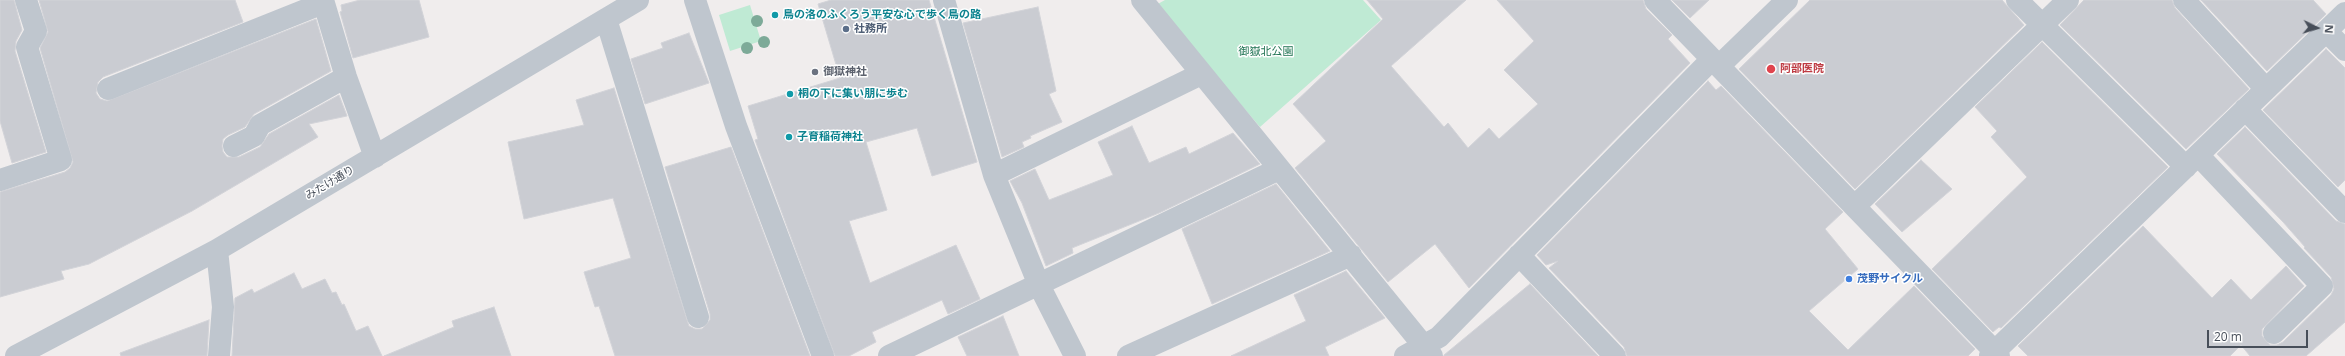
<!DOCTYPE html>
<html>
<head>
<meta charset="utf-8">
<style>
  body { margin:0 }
  #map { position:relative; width:2345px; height:356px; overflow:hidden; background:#f0eded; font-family:"Open Sans",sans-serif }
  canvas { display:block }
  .north { position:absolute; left:2297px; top:8px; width:40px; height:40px; -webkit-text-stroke:3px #fff; paint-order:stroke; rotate:95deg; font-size:11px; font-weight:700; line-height:16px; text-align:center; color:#474e59 }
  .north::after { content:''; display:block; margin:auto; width:14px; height:18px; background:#474e59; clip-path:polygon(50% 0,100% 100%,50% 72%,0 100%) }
  .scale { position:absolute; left:2207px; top:330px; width:101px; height:18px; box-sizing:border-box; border:2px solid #474e59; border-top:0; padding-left:5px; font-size:12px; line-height:14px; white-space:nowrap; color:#474e59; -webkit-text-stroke:3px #fff; paint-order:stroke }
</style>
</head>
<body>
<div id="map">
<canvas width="2345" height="356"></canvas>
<div class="north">N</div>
<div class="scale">20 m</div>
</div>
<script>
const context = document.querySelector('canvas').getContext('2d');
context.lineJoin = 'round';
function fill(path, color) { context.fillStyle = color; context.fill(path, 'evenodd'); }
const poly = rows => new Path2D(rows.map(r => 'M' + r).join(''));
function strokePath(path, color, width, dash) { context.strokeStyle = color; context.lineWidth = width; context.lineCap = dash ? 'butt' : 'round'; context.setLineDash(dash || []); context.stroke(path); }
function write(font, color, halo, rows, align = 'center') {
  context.font = font + ' "Open Sans","Noto Sans JP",sans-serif'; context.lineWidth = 3; context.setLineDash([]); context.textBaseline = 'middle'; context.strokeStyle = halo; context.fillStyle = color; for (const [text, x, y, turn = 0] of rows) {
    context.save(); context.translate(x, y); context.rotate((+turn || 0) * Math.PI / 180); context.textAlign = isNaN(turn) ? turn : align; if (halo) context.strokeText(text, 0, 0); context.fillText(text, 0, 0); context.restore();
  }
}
fill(poly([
  [1165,0,1363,0,1381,20,1260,127,1156,5],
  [750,5,761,41,730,51,719,15]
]), '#bfead4');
const building = poly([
  [0,0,14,0,22,30,16,41,15,51,46,152,12,163,0,121,0,0],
  [39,0,235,0,243,22,103,77,98,82,96,93,100,99,107,101,316,19,331,71,254,114,245,127,228,135,223,139,222,146,223,152,227,157,239,157,260,147,269,134,339,95,347,116,309,124,318,137,192,211,89,264,61,271,64,279,0,297,0,192,65,172,70,168,73,162,40,48,48,32,39,0],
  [360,0,419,0,429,37,353,58,340,12,342,11,341,5,360,0],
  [831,0,929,0,977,162,932,176,917,128,866,142,887,210,849,221,870,283,956,245,980,299,948,314,942,300,872,332,876,342,849,356,835,356,755,140,758,139,748,106,840,78,818,4,831,0],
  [1367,0,1466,0,1391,66,1444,127,1448,123,1468,148,1489,128,1499,139,1538,104,1504,70,1534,41,1497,0,1643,0,1646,9,1672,35,1668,39,1690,63,1469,288,1435,244,1388,282,1295,168,1326,141,1293,104,1383,19,1367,0],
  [1672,0,1709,0,1690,18,1672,0],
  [1810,0,2002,0,2024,25,1855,189,1739,69,1810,0],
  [2084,0,2172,0,2175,8,2249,89,2186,149,2060,25,2084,0],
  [2201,0,2313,0,2326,14,2267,71,2201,0],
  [1038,7,1056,91,1049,94,1062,122,1030,136,1031,138,1022,142,1024,147,1002,157,963,23,1038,7],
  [689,33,709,83,645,104,631,59,663,48,661,43,689,33],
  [2042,42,2168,167,2001,328,1999,327,1993,332,1932,269,2027,177,1991,137,1997,131,1975,107,2042,42],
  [2326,49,2345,68,2345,180,2338,187,2263,110,2326,49],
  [1708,81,1716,90,1721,86,1843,212,1825,229,1858,269,1809,311,1848,350,1914,286,1975,349,1968,356,1627,356,1624,347,1549,268,1558,261,1546,265,1537,255,1708,81],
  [614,88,689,326,695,329,702,329,710,320,710,314,665,167,731,147,810,356,615,356,599,306,595,307,584,272,631,258,613,198,524,219,508,142,584,125,576,100,614,88],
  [1132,126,1149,163,1186,147,1189,154,1233,133,1260,164,1159,213,1072,248,1073,253,1046,266,1022,203,1010,181,1035,169,1049,200,1113,175,1098,142,1132,126],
  [2245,127,2336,221,2345,224,2345,322,2306,356,2250,356,2241,345,2230,356,2028,356,2018,346,2143,226,2212,298,2231,279,2251,300,2286,266,2304,286,2262,329,2262,336,2270,345,2277,345,2283,342,2331,295,2334,289,2331,277,2304,248,2305,247,2283,222,2217,154,2245,127],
  [1921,160,1952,189,1902,232,1875,204,1921,160],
  [1276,184,1330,251,1212,304,1182,229,1276,184],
  [1346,271,1385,318,1325,347,1329,356,1231,356,1306,321,1294,295,1346,271],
  [294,273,302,289,325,279,332,293,336,292,342,305,344,304,356,331,368,326,382,356,232,356,235,298,252,289,254,293,294,273],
  [1530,284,1598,356,1444,356,1444,355,1530,284],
  [494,307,511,356,384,356,454,327,452,321,494,307],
  [1003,316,1019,356,967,356,958,337,1003,316],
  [209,320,207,356,121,356,120,353,209,320]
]);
fill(building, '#caccd2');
strokePath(building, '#d2d3d8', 1);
strokePath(poly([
  [323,0,346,77,375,157],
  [695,0,736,126,823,356],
  [944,0,994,175,1039,285,1075,356],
  [1142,0,1432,356],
  [1655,0,1999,356],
  [2017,0,2186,167],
  [2184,0,2266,89],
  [606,19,698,317],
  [2326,31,2345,50],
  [1719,66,1787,0],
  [108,89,323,3],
  [2245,109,2345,212],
  [234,146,254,136,260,125,346,77],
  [2198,155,2322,286,2274,333],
  [994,175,1201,74],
  [0,180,61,160,27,47,36,31,26,0],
  [1855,206,2068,0],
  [217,250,223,307,219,356],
  [1519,255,1615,356],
  [16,356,217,250,638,0],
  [889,356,1279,169],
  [1128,356,1351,255],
  [1405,356,1439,337,1712,59],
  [1990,356,2345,13]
]), '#bfc6ce', 22);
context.fillStyle = '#7daa98';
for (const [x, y] of [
  [757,21],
  [764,42],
  [747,48]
]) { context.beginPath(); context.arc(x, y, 6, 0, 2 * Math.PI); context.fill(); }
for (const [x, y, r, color] of [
  [775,15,4,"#0f9aa8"],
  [846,29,4,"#5c6f8a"],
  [1771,69,5,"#e0444e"],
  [815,72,4,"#6b7280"],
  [790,94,4,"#0f9aa8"],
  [789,137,4,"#0f9aa8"],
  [1849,279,4,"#3f7fe0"]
]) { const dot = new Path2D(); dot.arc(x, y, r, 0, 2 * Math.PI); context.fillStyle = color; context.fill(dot); strokePath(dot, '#fff', 1.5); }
write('bold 11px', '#0d838f', '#fff', [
  ["鳥の洛のふくろう平安な心で歩く鳥の路",783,15],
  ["桐の下に集い朋に歩む",798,94],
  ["子育稲荷神社",797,137]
], 'left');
write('bold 11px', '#4e5e75', '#fff', [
  ["社務所",854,29]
], 'left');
write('11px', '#1f7352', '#fff', [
  ["御嶽北公園",1266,52]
]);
write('bold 11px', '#be3a42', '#fff', [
  ["阿部医院",1780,69]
], 'left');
write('bold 11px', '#5b616d', '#fff', [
  ["御獄神社",823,72]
], 'left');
write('11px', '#474e59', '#fff', [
  ["みたけ通り",330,183,-31]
]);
write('bold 11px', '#366cbe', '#fff', [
  ["茂野サイクル",1857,279]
], 'left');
</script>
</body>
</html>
